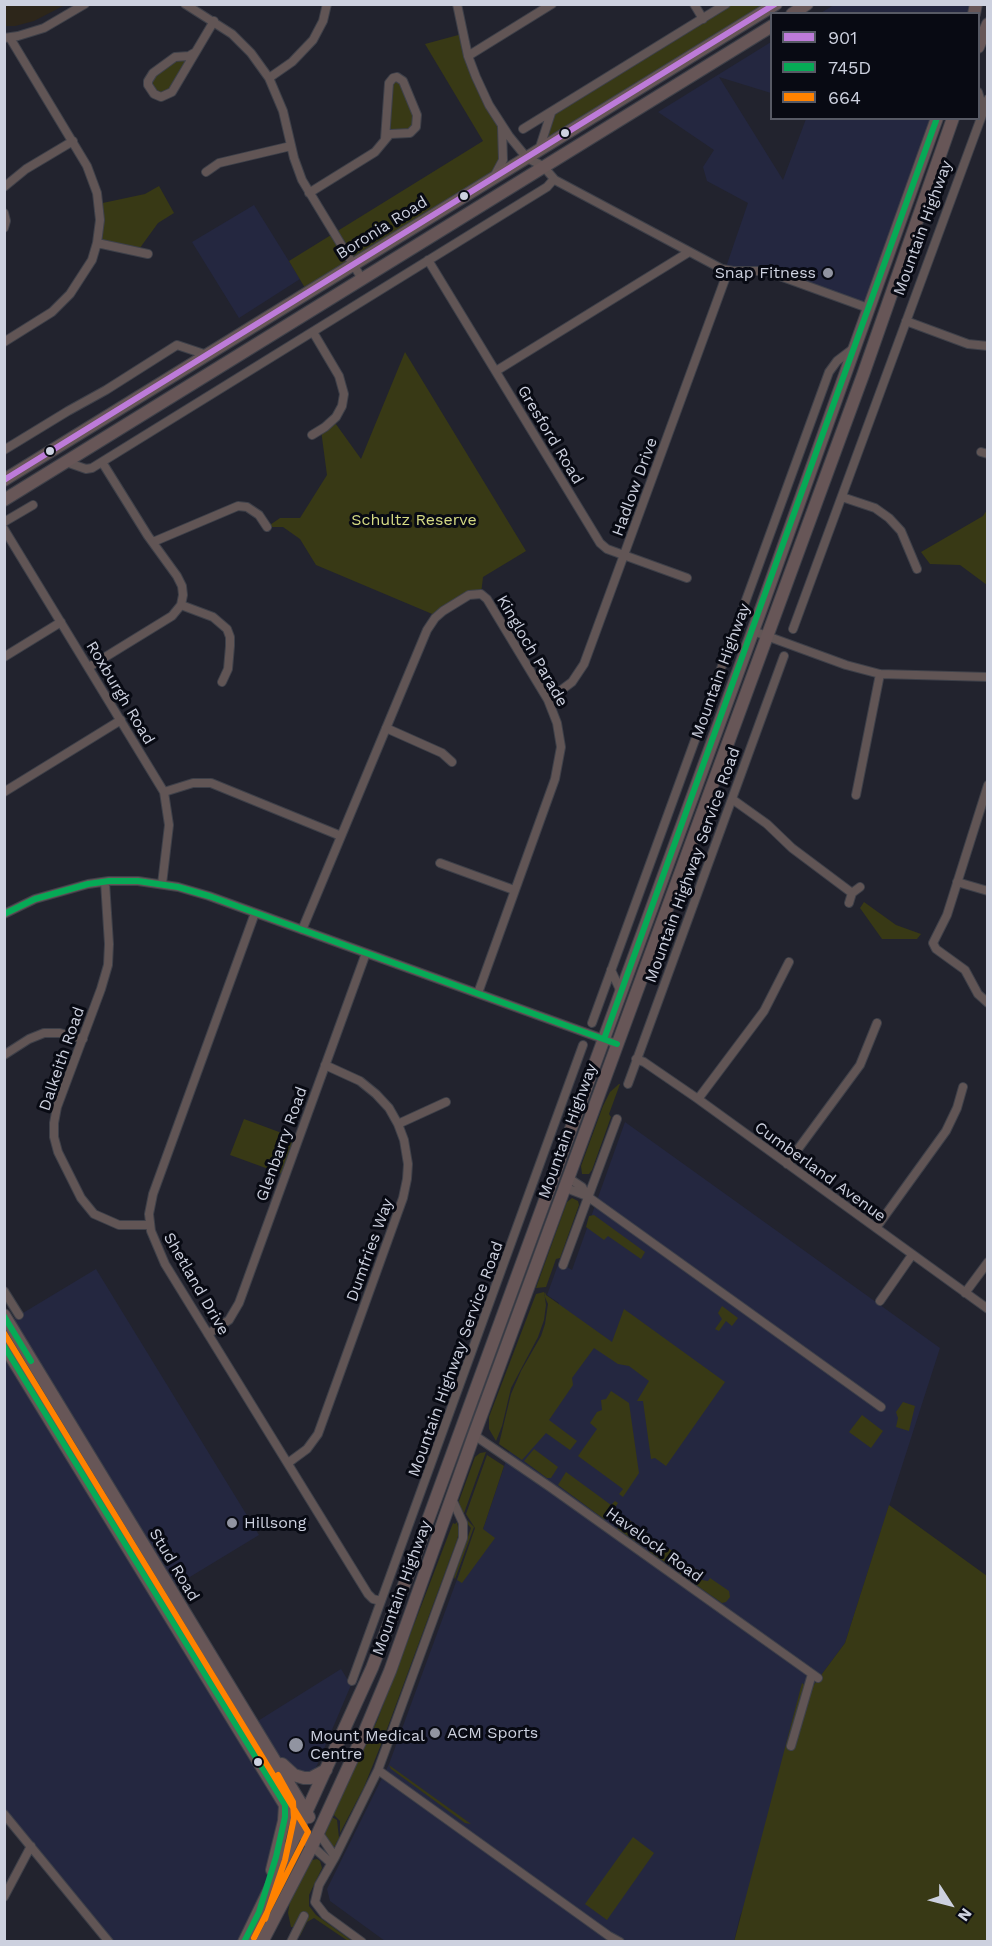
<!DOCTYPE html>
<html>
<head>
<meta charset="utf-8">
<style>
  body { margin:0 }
  #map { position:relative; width:992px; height:1946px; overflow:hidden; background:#22232e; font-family:"Work Sans",sans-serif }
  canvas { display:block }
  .frame { position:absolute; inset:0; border:6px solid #cdd1df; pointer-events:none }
  .legend { position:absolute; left:770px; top:12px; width:210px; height:108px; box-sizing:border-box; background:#080a13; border:2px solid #575a65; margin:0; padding:8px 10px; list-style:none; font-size:18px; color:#cdd1df }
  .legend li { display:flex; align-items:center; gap:12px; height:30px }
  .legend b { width:30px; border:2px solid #575a65 }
  .north { position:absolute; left:920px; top:1874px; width:60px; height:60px; -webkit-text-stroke:4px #080a13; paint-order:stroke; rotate:126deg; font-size:16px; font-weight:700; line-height:24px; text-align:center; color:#cdd1df }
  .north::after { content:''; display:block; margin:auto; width:21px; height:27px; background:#cdd1df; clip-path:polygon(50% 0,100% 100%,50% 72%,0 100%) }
</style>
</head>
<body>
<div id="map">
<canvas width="992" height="1946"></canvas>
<div class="frame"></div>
<ul class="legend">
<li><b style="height:8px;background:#bd7bd9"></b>901</li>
<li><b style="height:8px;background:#06aa56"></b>745D</li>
<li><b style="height:8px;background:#ff8200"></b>664</li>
</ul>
<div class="north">N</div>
</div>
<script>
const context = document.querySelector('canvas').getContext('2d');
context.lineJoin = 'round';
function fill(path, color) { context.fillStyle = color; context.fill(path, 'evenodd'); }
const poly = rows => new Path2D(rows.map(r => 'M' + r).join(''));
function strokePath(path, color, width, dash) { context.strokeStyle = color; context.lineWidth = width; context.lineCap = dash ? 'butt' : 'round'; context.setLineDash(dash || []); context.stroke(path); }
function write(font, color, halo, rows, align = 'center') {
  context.font = font + ' "Work Sans",sans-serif'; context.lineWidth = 6; context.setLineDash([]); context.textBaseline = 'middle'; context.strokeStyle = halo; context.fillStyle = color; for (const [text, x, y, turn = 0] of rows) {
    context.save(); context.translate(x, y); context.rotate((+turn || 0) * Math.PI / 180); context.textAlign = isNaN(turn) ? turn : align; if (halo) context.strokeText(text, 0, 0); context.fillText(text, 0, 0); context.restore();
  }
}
fill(poly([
  [834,5,971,5,970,13,819,14],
  [771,42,771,93,719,77,783,180,806,119,937,119,868,308,774,273,725,270,748,203,707,181,703,167,714,150,658,112],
  [254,205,300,279,239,318,192,242],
  [625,1122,940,1348,845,1643,813,1686,769,1855,740,1916,734,1941,385,1941,330,1901,327,1889,389,1764,470,1544,474,1542,483,1529,559,1303,547,1295,559,1262,572,1270],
  [96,1269,259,1535,170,1589,8,1322],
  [4,1345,285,1805,276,1857,259,1912,244,1941,109,1941,5,1814],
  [341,1669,351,1685,312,1777,291,1773,253,1724]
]), '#242740');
fill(poly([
  [4,5,5,4,65,5,34,21,15,26,5,26]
]), '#2d261a');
fill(poly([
  [726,5,776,5,538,151,551,113],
  [462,34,468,56,502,126,500,167,308,293,289,261,483,141,425,44],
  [189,56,172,92,154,94,150,77,175,57],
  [397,77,417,115,416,127,388,135,389,83],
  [159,186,174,213,158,223,137,252,97,243,98,204,145,194],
  [405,352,526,551,483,577,481,594,477,593,437,616,316,565,300,539,283,527,267,527,280,518,300,518,327,475,321,430,333,420,361,459],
  [987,510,987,585,960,565,930,564,921,552,983,516],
  [864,902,896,925,921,934,917,939,882,939,860,908],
  [619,1084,620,1084,609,1114,611,1117,592,1170,589,1174,582,1174,581,1166,603,1106,610,1092],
  [244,1119,298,1139,285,1175,230,1155],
  [572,1198,578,1201,579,1205,560,1258,556,1259,546,1287,536,1288,567,1202],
  [594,1215,645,1252,641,1259,608,1236,604,1240,586,1227,589,1216],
  [544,1292,546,1305,544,1320,538,1337,511,1388,502,1426,496,1441,489,1429,489,1417,536,1294],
  [545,1292,546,1295,612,1342,624,1309,725,1382,666,1466,655,1458,651,1459,643,1401,637,1401,649,1381,629,1366,618,1364,594,1348,572,1378,573,1385,549,1420,577,1441,570,1450,546,1433,522,1460,499,1444,511,1394,521,1371,541,1336,545,1324,548,1304,544,1295],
  [722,1306,738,1318,732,1326,726,1321,719,1331,715,1329,722,1319,718,1313],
  [611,1391,629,1403,639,1473,623,1497,619,1494,623,1489,578,1456,597,1429,590,1423,597,1412,602,1410,601,1400,606,1399],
  [903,1402,915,1406,909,1431,896,1427,898,1418,896,1412],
  [862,1415,883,1431,871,1448,849,1432],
  [534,1449,558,1467,551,1478,547,1478,524,1461],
  [486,1452,463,1516,474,1527,455,1579,454,1577,471,1528,464,1520,460,1509,459,1501,475,1457,480,1453],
  [487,1455,504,1466,483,1529,495,1538,462,1583,457,1580,475,1528,466,1514],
  [566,1472,611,1505,615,1501,618,1503,608,1518,604,1519,558,1485],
  [889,1505,987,1576,987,1941,734,1942,802,1683,811,1690,813,1686,845,1643],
  [625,1517,650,1535,643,1546,617,1529],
  [457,1522,459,1532,457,1540,384,1737,364,1787,340,1833,340,1821,333,1814,377,1721,448,1536,453,1523,455,1524],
  [657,1540,678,1555,676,1557,678,1559,674,1564,671,1566,649,1552],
  [693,1567,702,1574,702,1580,708,1581,710,1578,729,1591,730,1597,726,1602,722,1603,679,1573,681,1568,686,1572],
  [389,1765,471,1824,465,1823,391,1769],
  [332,1817,337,1820,339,1838,333,1849,326,1840,325,1834],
  [633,1837,654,1853,607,1920,585,1904],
  [317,1859,320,1861,322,1868,309,1895,309,1906,316,1915,352,1941,348,1941,314,1918,307,1922,300,1936,298,1935,307,1916,301,1913,293,1927,291,1927,288,1913,290,1901,312,1860]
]), '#383915');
const minor = poly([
  [185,4,232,34,251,53,269,78,283,111,294,158,302,180,362,279],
  [457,4,468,56,476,77,489,105,509,136,527,158,543,166,555,180,722,269,733,271,766,271,868,308],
  [694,4,703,19],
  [4,38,18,36,44,28,85,4],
  [194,53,189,56,175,57,153,73,148,81,148,85,154,94,161,97,172,92,214,21],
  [468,56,552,4],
  [269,78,292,62,313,40,323,21,327,4],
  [978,92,983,108],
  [523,129,726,4],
  [539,150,551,113],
  [206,172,219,163,291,146],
  [496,173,503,160,502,127],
  [4,187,26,169,73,141],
  [309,193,375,152,390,134,410,133,416,127,417,115,403,81,397,77,393,78,389,83,385,139],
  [4,213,6,221,4,228],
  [97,243,148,254],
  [428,260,600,543,607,549,687,578],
  [906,321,968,344,988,346],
  [4,342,52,312,70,294,92,260,97,243,100,220,97,193,87,166,10,38],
  [496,371,689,252],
  [312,435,325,427,336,417,342,406,344,394,339,376,313,332],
  [4,450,68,411,106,390,177,345,207,355],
  [981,452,988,454],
  [66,462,86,469,92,468,547,187,554,179],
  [842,497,875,508,889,518,901,531,917,569],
  [4,522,33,505],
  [4,529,164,792,169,825,162,884],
  [153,542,238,506,247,507,259,515,267,527],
  [181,605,213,617,227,629,230,637,230,646,228,669,222,682],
  [793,629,988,99],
  [753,631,846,665,880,674,988,677],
  [4,657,61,622],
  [89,667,172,616,181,605,183,595,182,586,177,576,148,536,102,462],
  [548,700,572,682,584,664,728,271],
  [386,728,442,753,452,762],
  [988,785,947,915,933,943,936,949,965,970,978,994,988,1003],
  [4,792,121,720],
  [164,792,193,783,211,783,341,836],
  [856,795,880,674],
  [732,799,767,824,792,848,852,893],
  [440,863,514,890],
  [105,882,109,944,108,965,101,989,57,1107,54,1123,54,1137,58,1152,81,1198,94,1214,119,1225,150,1225],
  [957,882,988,891],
  [849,903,852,893,860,887],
  [255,913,153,1194,149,1214,151,1231,165,1264,368,1594,373,1599,381,1601],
  [4,914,35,899,88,884,109,881,138,881,178,887,209,896,617,1044],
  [302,930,427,630,435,618,443,611,469,595,481,594,487,599,548,700,557,723,561,747,555,779,478,993],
  [611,970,621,992],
  [592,1023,829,372,837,361,854,348],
  [4,1055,29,1039,44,1033,60,1033,83,1039],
  [636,1059,644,1062,698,1099,988,1309],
  [628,1084,784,656],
  [698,1099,764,1011,789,962],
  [398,1124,446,1102],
  [787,1164,860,1065,877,1023],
  [570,1179,582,1187,587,1196],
  [566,1188,587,1196,594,1201,881,1407],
  [876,1228,946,1131,957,1108,963,1087],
  [563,1265,617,1119],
  [4,1291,19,1315],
  [965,1293,988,1262],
  [880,1301,912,1255],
  [208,1334,229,1320,239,1303,366,953],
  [474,1435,550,1487,818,1678],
  [288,1463,307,1449,318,1434,403,1198,407,1179,408,1164,404,1140,398,1124,389,1108,376,1094,360,1081,325,1065],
  [352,1681,583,1045],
  [791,1746,812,1674],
  [378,1770,609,1936,620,1942],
  [4,1814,109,1942],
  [318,1832,335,1857,319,1885,315,1902,325,1915,362,1942],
  [312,1846,331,1863],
  [335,1857,378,1770,463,1538,463,1523,452,1499],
  [4,1897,31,1846],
  [291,1942,304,1916]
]);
const primary = poly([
  [792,14,807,4],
  [974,14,976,4],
  [978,47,988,24],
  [4,480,776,4],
  [4,500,772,26],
  [4,1315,309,1817],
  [4,1345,285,1805,312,1846],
  [282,1764,294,1775,304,1778,311,1778,326,1770],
  [272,1870,284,1821,285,1805],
  [244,1942,299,1828,372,1668,409,1572,760,612,937,118],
  [262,1942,312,1846,364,1733,390,1671,474,1435,863,375,953,118]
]);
strokePath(minor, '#3e4049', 10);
strokePath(primary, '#3e4049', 14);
strokePath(minor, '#615555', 8);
strokePath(primary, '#675657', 12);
strokePath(poly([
  [4,480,775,4]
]), '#bd7bd9', 6);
strokePath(poly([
  [4,914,35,899,88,884,109,881,138,881,178,887,209,896,617,1044],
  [604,1039,937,118],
  [4,1316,31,1361],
  [4,1346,285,1805,285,1817,276,1857,259,1912,244,1942]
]), '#06aa56', 6);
strokePath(poly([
  [4,1333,308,1832,254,1938],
  [265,1919,285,1860,294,1818,293,1802,278,1775]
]), '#ff8200', 6);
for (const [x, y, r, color] of [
  [565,133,5,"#cdd1df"],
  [464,196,5,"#cdd1df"],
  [828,273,6,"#9194a1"],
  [50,451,5,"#cdd1df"],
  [232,1523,6,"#9194a1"],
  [435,1733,6,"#9194a1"],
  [296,1745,8,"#9194a1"],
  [258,1762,5,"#cdd1df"]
]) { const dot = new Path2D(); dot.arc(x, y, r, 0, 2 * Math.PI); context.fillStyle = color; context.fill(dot); strokePath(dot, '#080a13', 2); }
write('16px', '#cdd1df', '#080a13', [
  ["Boronia Road",382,228,-32],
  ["Mountain Highway",923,228,-70],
  ["Gresford Road",550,435,59],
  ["Hadlow Drive",635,487,-70],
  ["Kingloch Parade",532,651,60],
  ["Mountain Highway",721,671,-70],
  ["Roxburgh Road",120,693,59],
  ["Mountain Highway Service Road",693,865,-70],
  ["Dalkeith Road",62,1059,-71],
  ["Mountain Highway",568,1131,-70],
  ["Glenbarry Road",282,1144,-70],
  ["Cumberland Avenue",820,1172,36],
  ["Dumfries Way",370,1250,-70],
  ["Shetland Drive",196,1284,60],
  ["Mountain Highway Service Road",456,1359,-70],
  ["Havelock Road",654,1545,36],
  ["Stud Road",174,1565,59],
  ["Mountain Highway",402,1588,-70]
]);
write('16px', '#cdd1df', '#080a13', [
  ["Snap Fitness",816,273,"right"],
  ["Hillsong",244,1523],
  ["ACM Sports",447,1733],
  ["Mount Medical",310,1736],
  ["Centre",310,1754]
], 'left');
write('16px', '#d6db84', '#080a13', [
  ["Schultz Reserve",414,520]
]);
</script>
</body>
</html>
